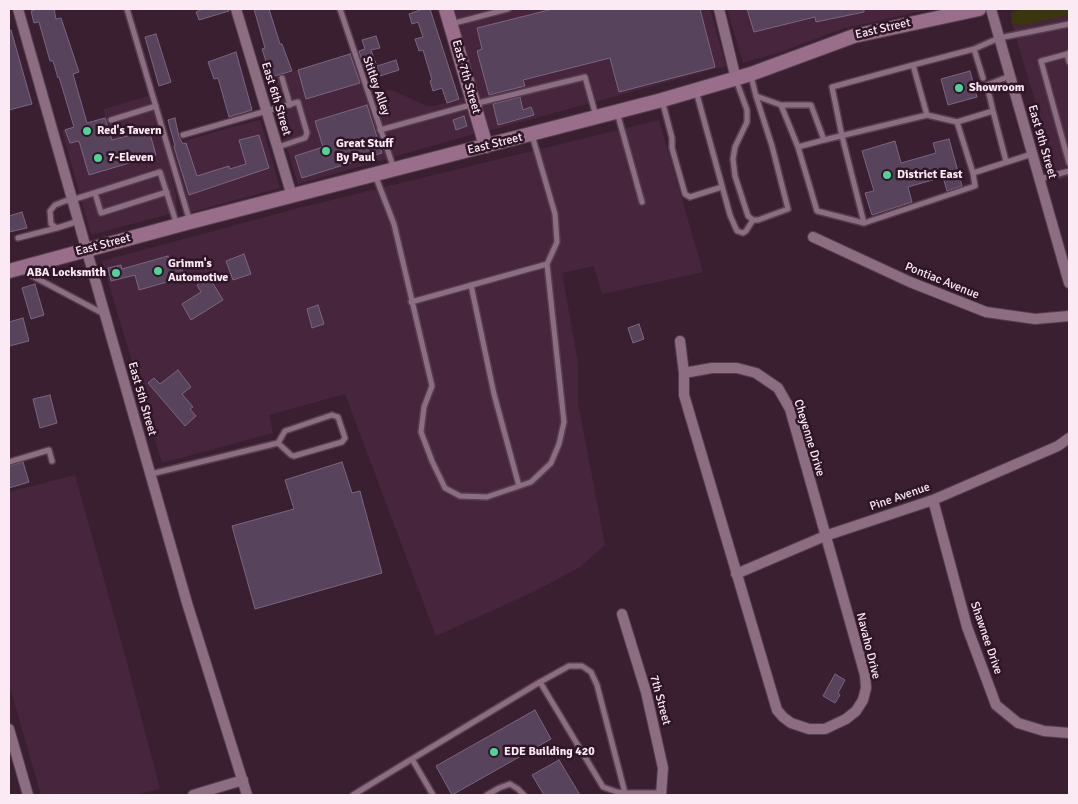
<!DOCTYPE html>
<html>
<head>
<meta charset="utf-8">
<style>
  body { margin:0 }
  #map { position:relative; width:1078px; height:804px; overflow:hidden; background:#3a1f31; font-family:Signika,sans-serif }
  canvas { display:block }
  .frame { position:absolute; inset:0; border:10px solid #fbe9f4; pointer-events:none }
</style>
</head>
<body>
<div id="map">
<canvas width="1078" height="804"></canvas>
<div class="frame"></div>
</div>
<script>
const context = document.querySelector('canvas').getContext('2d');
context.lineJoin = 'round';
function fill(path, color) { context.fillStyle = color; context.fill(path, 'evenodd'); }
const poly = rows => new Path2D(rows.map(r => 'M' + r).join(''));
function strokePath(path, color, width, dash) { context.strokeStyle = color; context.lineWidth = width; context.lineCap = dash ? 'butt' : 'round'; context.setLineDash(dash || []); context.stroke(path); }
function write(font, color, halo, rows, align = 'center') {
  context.font = font + ' Signika,sans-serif'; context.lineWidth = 5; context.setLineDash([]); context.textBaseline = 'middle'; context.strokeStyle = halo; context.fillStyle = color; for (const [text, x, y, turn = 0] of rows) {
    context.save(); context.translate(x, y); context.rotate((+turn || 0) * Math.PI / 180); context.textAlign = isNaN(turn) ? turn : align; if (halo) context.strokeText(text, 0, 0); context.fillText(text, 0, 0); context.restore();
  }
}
fill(poly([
  [454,9,710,9,726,66,488,131],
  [727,9,932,9,841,29,784,51,743,63],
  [1069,15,1069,177,1059,180,1012,24,1021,26],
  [351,53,360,83,372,91,391,90,427,106,435,106,464,97,474,134,298,184,266,80],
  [148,96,166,153,176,195,177,212,91,235,62,130,105,117,104,109],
  [260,120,280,188,191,212,172,145,228,128],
  [659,120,703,272,602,294,594,266,562,273,578,363,578,403,605,545,580,567,535,591,436,636,345,394,269,415,273,433,162,463,102,261,295,209],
  [75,475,122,644,160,789,135,795,41,795,9,684,9,492]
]), '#47263d');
fill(poly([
  [1026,9,1069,9,1069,15,1021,26,1012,24,1011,12]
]), '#3b3510');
const building = poly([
  [37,9,54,9,56,19,61,18,79,72,73,74,87,123,105,118,112,140,149,130,156,155,89,175,79,141,70,143,65,130,74,127,59,77,58,78,53,61,50,61,39,22,34,23,31,11,37,9],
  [200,9,229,9,229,11,199,20,196,12,201,10,200,9],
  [254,9,269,9,280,44,282,44,292,71,271,77,262,49,265,48,254,9],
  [423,9,430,9,459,99,447,103,442,88,433,91,430,81,432,80,423,50,419,51,415,39,423,37,418,22,412,24,409,14,423,9],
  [553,9,700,9,715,67,619,92,610,58,523,80,525,86,489,95,477,51,482,49,477,28,553,9],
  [747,9,864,9,864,12,816,22,815,17,754,32,747,9],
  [9,30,11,30,32,104,9,110,9,30],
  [156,34,171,82,159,86,145,37,156,34],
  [376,36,380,48,371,50,376,64,364,68,359,51,365,49,362,40,376,36],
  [236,52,252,110,229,117,218,78,214,79,208,62,236,52],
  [350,54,360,83,306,99,298,70,350,54],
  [396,60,399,70,380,76,377,66,396,60],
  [970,71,977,97,948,105,941,79,970,71],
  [520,97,523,110,531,107,534,115,498,125,493,104,520,97],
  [367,105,382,153,302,178,295,156,323,147,315,121,367,105],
  [464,116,467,126,456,130,453,120,464,116],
  [175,118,179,137,183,144,186,143,197,176,229,166,230,169,246,164,239,140,259,135,269,168,189,195,174,147,175,146,168,120,175,118],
  [949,139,962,186,947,191,943,177,908,187,912,202,872,215,865,193,874,191,862,151,895,141,901,163,936,153,933,143,949,139],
  [22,212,27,228,9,232,9,216,22,212],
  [244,254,251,274,233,280,226,261,244,254],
  [168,256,170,264,180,261,184,277,139,290,135,275,111,281,108,268,121,265,122,269,168,256],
  [209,277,223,300,191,320,182,304,201,292,197,285,209,277],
  [35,284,44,315,31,319,22,288,35,284],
  [318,305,324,324,312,328,307,309,318,305],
  [23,318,29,341,9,346,9,322,23,318],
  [639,324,644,339,633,343,628,328,639,324],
  [178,370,191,387,182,394,193,407,190,409,196,416,185,426,148,383,154,378,160,384,178,370],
  [50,395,57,423,40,428,33,399,50,395],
  [23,462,29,482,9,488,9,466,23,462],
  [342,462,352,493,360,491,382,573,255,609,232,526,294,509,285,480,342,462],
  [835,674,845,680,838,693,840,695,835,703,823,696,835,674],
  [535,710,551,739,452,795,436,766,535,710],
  [559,760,580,795,544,795,532,775,559,760]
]);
fill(building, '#58435d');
strokePath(building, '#7b6580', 1);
const lane = poly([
  [127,9,190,222],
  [340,9,394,169],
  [451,24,508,9],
  [1069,53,1067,54,1069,62],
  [1067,54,1041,61,1069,163],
  [751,76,756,96,781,105,811,105,824,140,927,115,957,122],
  [282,78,290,105],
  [983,78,974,49,999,38,1069,24],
  [736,80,747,110,747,122,735,147,733,159,735,176,748,216,753,220,758,220,788,209,772,146,756,96],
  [696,91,730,215,737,231,743,233,746,231,753,220],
  [662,100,672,138,672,148,685,194,690,197,722,187],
  [781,105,798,147],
  [993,111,987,85,1010,76],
  [617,112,642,202],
  [927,115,913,65,974,49],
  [111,120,156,106],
  [380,130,474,104,585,77,596,116],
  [183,135,298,102,307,133,305,138,278,147],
  [824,140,798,147,817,211,864,223,842,136,832,87,913,65],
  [1006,161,993,111,957,122,973,173,1032,154],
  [375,175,394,224,432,386,424,407,421,432,432,461,445,488,460,496,487,497,531,482,551,463,559,444,564,422,547,264,557,242,555,214,532,135],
  [1040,179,1069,171],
  [95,193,101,213,167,192],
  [79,221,57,228,51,224,50,211,55,205,65,201,72,200,160,172,177,225],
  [864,223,975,186,973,173],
  [18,238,57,228],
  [21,270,104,314],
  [471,285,494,394,519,486],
  [411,302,547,264],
  [9,462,49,450,52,461],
  [151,474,278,443,285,431,332,415,338,417,345,438,342,442,294,456,291,455,278,443],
  [625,793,597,685,591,672,582,666,569,666,540,682,603,787,617,792,625,793,661,793],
  [353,795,412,759],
  [433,795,412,759,540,682],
  [487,795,499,788,510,784,518,789,524,795]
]);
const street = poly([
  [18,9,187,603,247,795],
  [236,9,292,196],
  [719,9,736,79],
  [991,9,1069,283],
  [813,237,910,282,986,312,1035,319,1069,316],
  [680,341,684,373],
  [712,368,737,368,756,373,778,388,790,409,865,675,866,688,863,700,856,711,846,719,825,729,809,729,791,723,783,717,777,710,684,395,684,373,712,368],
  [933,500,967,627,996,705,1018,723,1044,731,1069,733],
  [736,574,825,536,933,500,1058,446,1069,438],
  [622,614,646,692,663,768,661,795],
  [9,729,28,795],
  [193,795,243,780]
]);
const secondary = poly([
  [446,9,486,146],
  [9,271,190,222,662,100,751,74,854,36,979,9]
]);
strokePath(lane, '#553e4e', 8);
strokePath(street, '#553e4e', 12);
strokePath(secondary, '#553e4e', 16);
strokePath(lane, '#8d6d81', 5);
strokePath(street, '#8d6d81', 10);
strokePath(secondary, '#996e8a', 14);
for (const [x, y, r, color] of [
  [959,88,5,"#51d398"],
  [87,131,5,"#51d398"],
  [326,151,5,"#51d398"],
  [98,158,5,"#51d398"],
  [887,175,5,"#51d398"],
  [158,271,5,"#51d398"],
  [116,273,5,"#51d398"],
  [494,752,5,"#51d398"]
]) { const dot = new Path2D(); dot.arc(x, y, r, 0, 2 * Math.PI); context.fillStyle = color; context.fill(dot); strokePath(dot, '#2f1627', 2); }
write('12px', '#fbe9f4', '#2f1627', [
  ["East Street",883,29,-13],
  ["East 7th Street",466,77,74],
  ["Stitley Alley",376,86,71],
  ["East 6th Street",276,99,73],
  ["East 9th Street",1042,142,74],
  ["East Street",495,144,-14],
  ["East Street",103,245,-15],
  ["Pontiac Avenue",942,281,22],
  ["East 5th Street",142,399,74],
  ["Cheyenne Drive",809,438,73],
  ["Pine Avenue",900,497,-19],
  ["Shawnee Drive",986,638,71],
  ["Navaho Drive",868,646,76],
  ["7th Street",660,700,75]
]);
write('bold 12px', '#fbe9f4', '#2f1627', [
  ["Showroom",969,88],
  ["Red's Tavern",97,131],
  ["Great Stuff",336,144],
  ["By Paul",336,158],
  ["7-Eleven",108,158],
  ["District East",897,175],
  ["Grimm's",168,264],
  ["Automotive",168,278],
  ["ABA Locksmith",106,273,"right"],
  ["EDE Building 420",504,752]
], 'left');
</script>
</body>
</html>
